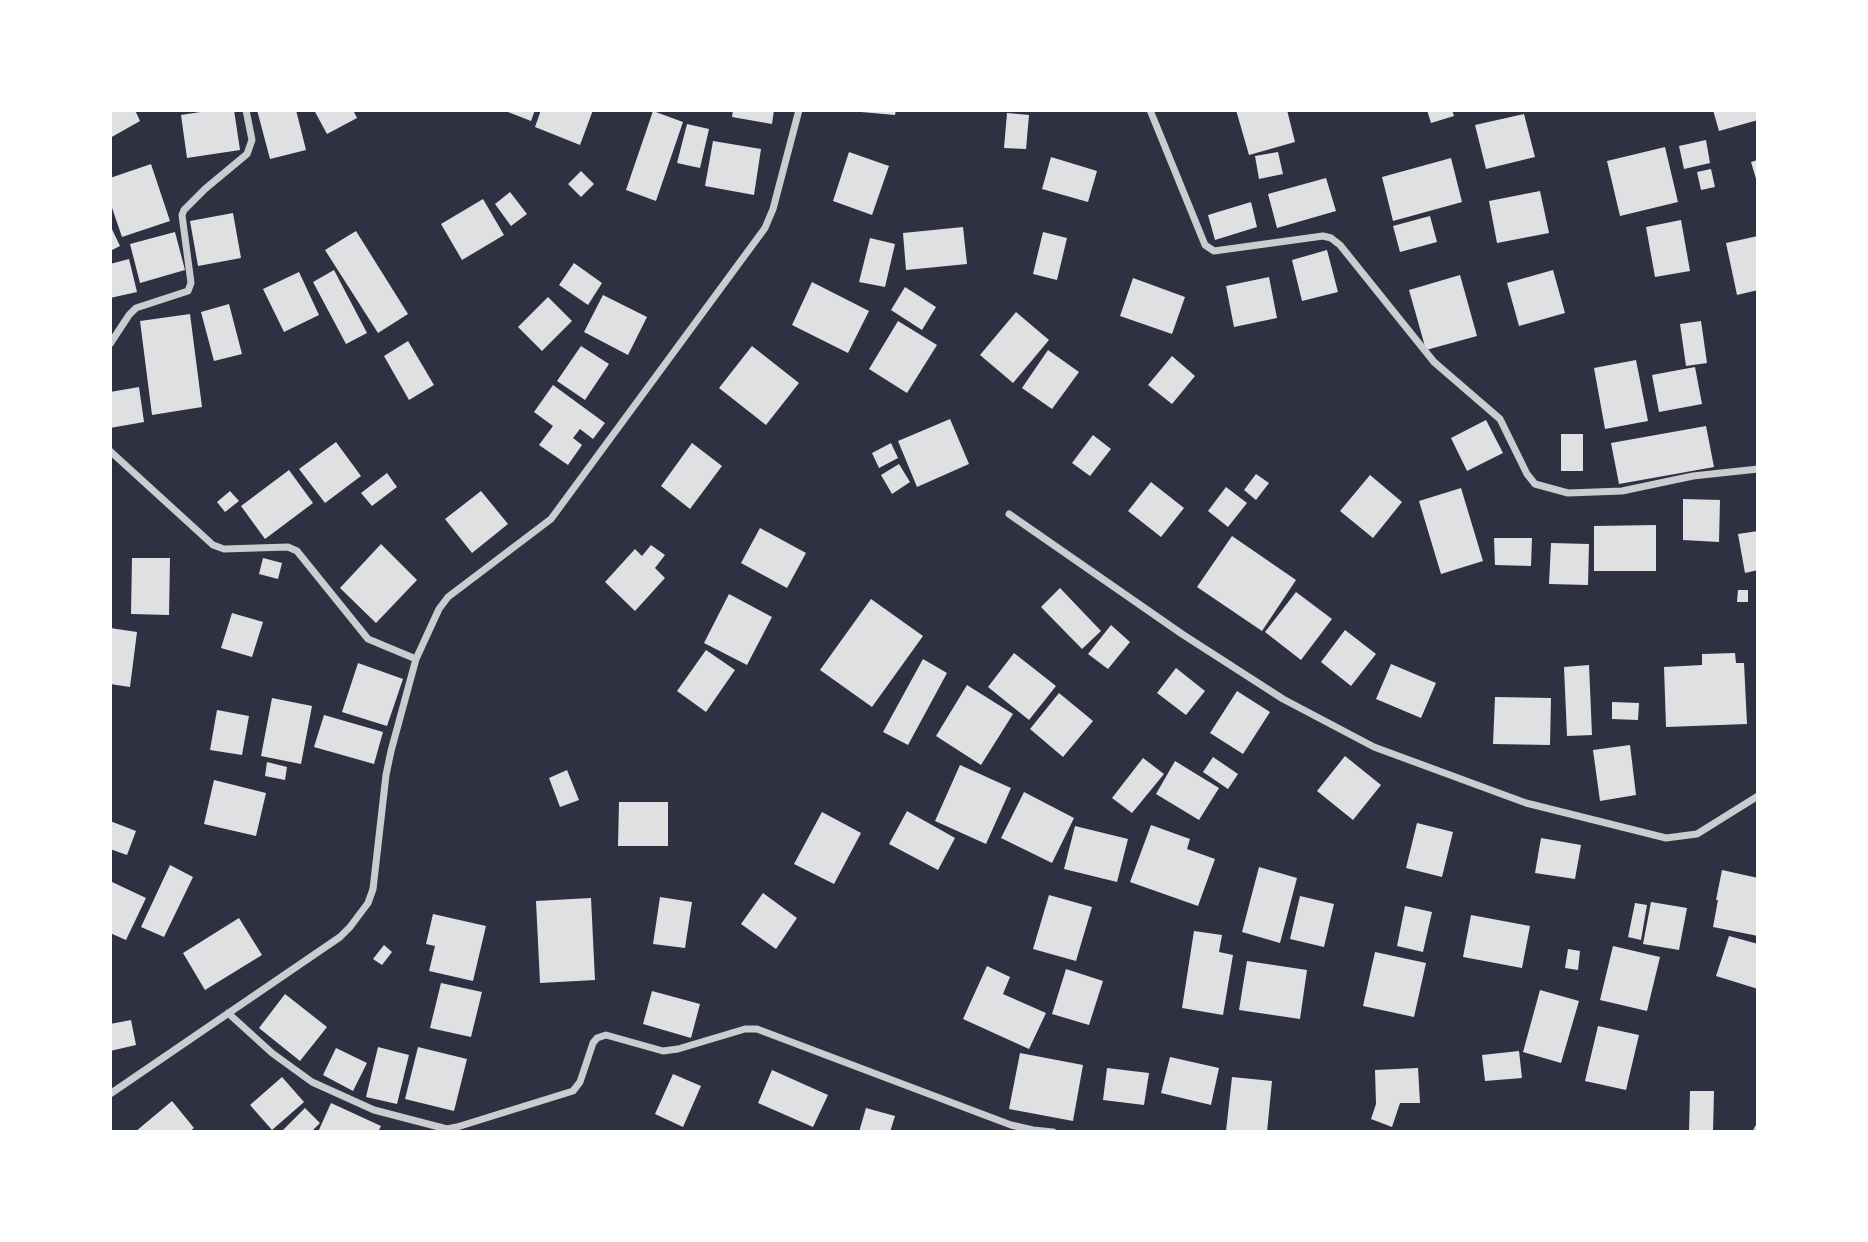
<!DOCTYPE html>
<html>
<head>
<meta charset="utf-8">
<style>
  body { margin:0 }
  #map { position:relative; width:1868px; height:1242px; overflow:hidden; background:#2d3142; font-family:"DM Sans",sans-serif }
  canvas { display:block }
  .frame { position:absolute; inset:0; border:112px solid #fff; pointer-events:none }
</style>
</head>
<body>
<div id="map">
<canvas width="1868" height="1242"></canvas>
<div class="frame"></div>
</div>
<script>
const context = document.querySelector('canvas').getContext('2d');
context.lineJoin = 'round';
function fill(path, color) { context.fillStyle = color; context.fill(path, 'evenodd'); }
const poly = rows => new Path2D(rows.map(r => 'M' + r).join(''));
function strokePath(path, color, width, dash) { context.strokeStyle = color; context.lineWidth = width; context.lineCap = dash ? 'butt' : 'round'; context.setLineDash(dash || []); context.stroke(path); }
fill(poly([
  [110,110,135,110,140,121,110,138],
  [213,110,234,110,240,150,187,158,181,115],
  [257,110,296,110,306,150,270,159],
  [314,110,353,110,357,118,327,134],
  [503,110,535,110,531,121],
  [541,110,593,110,580,145,535,127],
  [733,110,774,110,772,124,732,117],
  [861,110,896,110,895,115,861,112],
  [1236,110,1287,110,1295,142,1249,155],
  [1427,110,1452,110,1454,116,1431,123],
  [1713,110,1758,110,1758,120,1719,131],
  [653,111,683,122,656,201,626,190],
  [1007,113,1029,115,1026,149,1004,148],
  [1524,114,1535,157,1486,169,1475,125],
  [687,124,709,129,700,168,677,163],
  [1706,140,1710,163,1684,169,1679,146],
  [713,141,761,149,754,195,705,186],
  [1665,147,1678,202,1620,216,1607,161],
  [849,152,889,166,872,215,833,201],
  [1278,152,1283,174,1259,179,1255,156],
  [1051,157,1097,171,1088,202,1042,189],
  [1451,158,1462,202,1393,221,1382,177],
  [1758,160,1758,182,1757,182,1751,162],
  [151,164,170,221,122,237,110,202,110,178],
  [1711,169,1715,187,1701,190,1697,172],
  [581,171,594,184,581,197,568,184],
  [1326,178,1336,211,1277,228,1268,194],
  [1540,191,1549,233,1497,243,1489,201],
  [510,192,527,214,511,226,495,204],
  [483,199,504,235,462,260,441,224],
  [1251,202,1257,227,1215,240,1208,215],
  [233,213,241,258,198,266,190,221],
  [1430,216,1437,242,1400,252,1393,226],
  [1681,220,1690,271,1655,277,1646,227],
  [110,225,120,246,110,251],
  [963,227,967,264,906,270,903,233],
  [356,231,408,314,378,333,325,250],
  [175,232,185,270,140,283,130,244],
  [1043,232,1067,238,1057,280,1033,274],
  [1758,236,1758,290,1737,295,1726,243],
  [870,238,895,244,885,287,859,282],
  [1327,250,1338,292,1302,301,1292,260],
  [129,259,137,292,110,298,110,264],
  [574,263,602,283,588,305,559,285],
  [334,270,367,333,346,344,313,282],
  [1553,270,1565,313,1519,326,1507,283],
  [299,272,319,315,284,332,263,289],
  [1460,275,1477,336,1426,350,1409,290],
  [1269,277,1277,318,1234,327,1226,286],
  [1133,278,1185,297,1172,334,1120,316],
  [812,282,869,311,848,353,792,325],
  [905,287,936,307,922,330,891,310],
  [603,295,647,317,628,355,584,332],
  [548,297,572,321,542,351,518,327],
  [229,304,242,354,214,361,201,312],
  [1016,312,1049,340,1013,383,980,355],
  [190,314,202,407,152,415,140,321],
  [898,321,937,345,907,393,869,369],
  [1701,321,1707,363,1686,366,1680,324],
  [408,341,434,385,409,400,384,356],
  [581,346,609,364,585,400,557,381],
  [752,346,799,383,766,425,719,388],
  [1048,350,1079,372,1052,409,1022,388],
  [1172,356,1195,376,1172,404,1148,385],
  [1636,360,1648,421,1605,429,1594,368],
  [1695,367,1702,404,1659,412,1652,375],
  [553,385,605,423,593,439,580,429,573,438,582,445,568,465,539,445,553,426,534,412],
  [139,387,144,422,110,428,110,392],
  [950,419,969,464,917,487,898,441],
  [1486,420,1503,453,1467,471,1451,438],
  [1706,426,1714,467,1619,484,1611,443],
  [1561,434,1583,434,1583,471,1561,471],
  [1093,435,1111,449,1090,476,1072,463],
  [336,442,361,476,325,503,299,469],
  [692,443,722,466,690,509,661,486],
  [891,443,898,458,879,468,872,453],
  [899,464,910,482,892,494,881,475],
  [289,470,313,503,265,539,241,506],
  [387,473,397,487,372,506,361,493],
  [1256,474,1269,483,1256,500,1244,490],
  [1370,475,1402,502,1373,538,1340,511],
  [1151,482,1184,508,1161,537,1128,511],
  [1226,487,1247,503,1228,527,1208,511],
  [1461,488,1483,561,1441,574,1419,501],
  [230,491,239,501,225,512,217,502],
  [481,491,508,524,472,553,445,519],
  [1683,499,1720,500,1719,542,1683,540],
  [1656,525,1656,571,1594,571,1594,526],
  [760,528,806,553,787,588,741,563],
  [1758,531,1758,570,1745,573,1738,534],
  [1232,536,1296,580,1262,631,1197,587],
  [1494,538,1532,538,1531,566,1495,565],
  [1551,543,1589,544,1588,585,1549,584],
  [381,544,417,580,376,623,340,588],
  [651,545,665,555,655,568,665,578,635,611,605,582,635,549,642,556],
  [132,558,170,558,169,615,131,614],
  [263,558,282,563,278,579,259,574],
  [1060,588,1101,631,1082,649,1041,607],
  [1738,590,1748,590,1748,602,1737,602],
  [1296,592,1332,619,1301,660,1265,632],
  [729,594,772,617,747,665,704,643],
  [871,599,923,636,872,707,820,670],
  [232,613,263,622,252,657,221,648],
  [1111,625,1130,642,1108,669,1088,654],
  [110,628,137,632,130,687,110,684],
  [1345,630,1376,654,1351,686,1321,662],
  [706,650,735,670,706,712,677,691],
  [1014,653,1056,686,1029,720,988,687],
  [1735,653,1736,663,1744,663,1747,724,1666,727,1664,667,1702,665,1702,654],
  [923,659,947,673,908,745,883,732],
  [358,663,403,679,387,726,342,712],
  [1391,664,1436,683,1421,718,1376,699],
  [1589,665,1592,735,1567,736,1564,667],
  [1176,668,1205,691,1186,715,1157,693],
  [967,685,1013,714,981,765,936,736],
  [1237,691,1270,712,1243,754,1210,733],
  [1059,693,1093,721,1063,757,1030,729],
  [1495,697,1551,698,1550,745,1493,744],
  [272,698,312,706,301,764,261,756],
  [1612,702,1639,703,1638,720,1612,719],
  [217,710,249,716,242,755,210,750],
  [324,715,383,732,374,764,314,747],
  [1630,745,1636,795,1600,801,1593,750],
  [1345,756,1381,785,1353,820,1317,791],
  [1213,757,1238,774,1228,789,1203,772],
  [1143,758,1164,774,1132,813,1112,798],
  [1175,761,1219,788,1199,820,1156,794],
  [267,762,287,767,285,780,265,776],
  [960,765,1011,788,986,844,935,821],
  [567,770,579,800,560,807,549,778],
  [214,780,266,793,256,836,204,824],
  [1024,792,1074,818,1052,863,1001,838],
  [619,802,668,802,668,846,618,846],
  [907,811,955,838,938,870,889,844],
  [822,812,861,833,834,884,794,864],
  [110,821,136,831,127,855,110,849],
  [1417,823,1453,832,1442,877,1406,868],
  [1151,825,1190,839,1187,849,1215,859,1198,906,1130,882],
  [1075,826,1128,839,1117,882,1064,869],
  [1541,838,1581,845,1575,879,1535,873],
  [170,865,193,877,164,937,141,927],
  [1259,867,1297,878,1280,943,1242,932],
  [1722,870,1758,878,1758,936,1713,927,1718,900,1716,900],
  [110,881,146,898,126,940,110,933],
  [763,893,797,918,776,949,741,924],
  [1049,895,1092,907,1076,961,1033,949],
  [1300,896,1334,904,1324,947,1290,939],
  [660,897,692,902,685,948,653,944],
  [591,898,595,980,540,983,536,901],
  [1651,902,1687,908,1679,950,1643,944],
  [1635,903,1647,905,1641,940,1628,937],
  [1405,906,1432,912,1423,952,1397,946],
  [433,914,486,926,473,981,429,971,435,946,426,944],
  [1471,915,1530,926,1522,968,1463,957],
  [239,918,262,955,205,990,183,953],
  [1194,931,1222,935,1219,952,1233,955,1223,1015,1182,1008],
  [1729,936,1758,944,1758,989,1716,976],
  [384,945,392,952,382,965,373,959],
  [1613,946,1660,957,1647,1011,1600,1000],
  [1568,949,1580,951,1578,970,1565,968],
  [1375,952,1426,963,1414,1017,1363,1006],
  [1247,961,1307,970,1300,1019,1239,1010],
  [987,966,1010,977,1003,994,1046,1013,1029,1049,963,1019],
  [1066,969,1103,981,1089,1025,1052,1014],
  [441,983,482,992,471,1037,430,1028],
  [1540,990,1579,1001,1561,1063,1523,1052],
  [652,991,700,1004,691,1038,643,1024],
  [285,994,327,1027,300,1061,259,1028],
  [131,1020,136,1045,110,1051,110,1024],
  [1598,1026,1639,1035,1626,1090,1585,1081],
  [378,1047,409,1055,397,1104,366,1097],
  [418,1047,467,1059,454,1111,405,1099],
  [336,1048,367,1063,353,1091,323,1075],
  [1519,1051,1522,1078,1485,1081,1482,1055],
  [1020,1053,1083,1065,1073,1121,1009,1109],
  [1170,1057,1219,1068,1211,1105,1161,1093],
  [1107,1068,1149,1073,1144,1105,1103,1100],
  [1418,1068,1420,1103,1400,1103,1392,1127,1371,1119,1376,1104,1375,1070],
  [772,1070,828,1095,813,1127,758,1103],
  [673,1074,701,1086,683,1127,655,1114],
  [282,1077,304,1102,272,1130,250,1105],
  [1232,1077,1272,1081,1267,1132,1226,1131],
  [1690,1091,1714,1091,1713,1132,1689,1132],
  [172,1101,194,1128,189,1132,135,1132],
  [331,1103,381,1126,378,1132,318,1132],
  [305,1108,320,1123,311,1132,281,1132],
  [866,1108,895,1116,890,1132,859,1132]
]), '#e0e0e3');
strokePath(poly([
  [1150,110,1205,245,1214,251,1323,236,1331,238,1340,245,1434,362,1500,419,1527,474,1535,484,1568,493,1622,491,1693,476,1758,469],
  [110,344,129,315,136,308,188,291,191,283,182,215,184,210,205,189,247,154,252,140,246,110],
  [110,451,213,545,224,549,288,547,297,551,368,639,416,659],
  [1009,514,1182,634,1283,699,1374,747,1526,803,1666,838,1697,834,1758,796],
  [228,1013,272,1053,312,1082,374,1110,447,1129,457,1127,573,1091,580,1082,593,1043,597,1038,606,1035,663,1051,678,1049,745,1029,757,1029,1011,1125,1033,1130,1053,1132],
  [110,1094,340,937,350,927,368,903,373,889,386,775,391,751,416,659,439,609,448,597,551,519,765,228,773,209,799,110],
  [1756,1132,1758,1128]
]), '#caccd0', 7);
</script>
</body>
</html>
